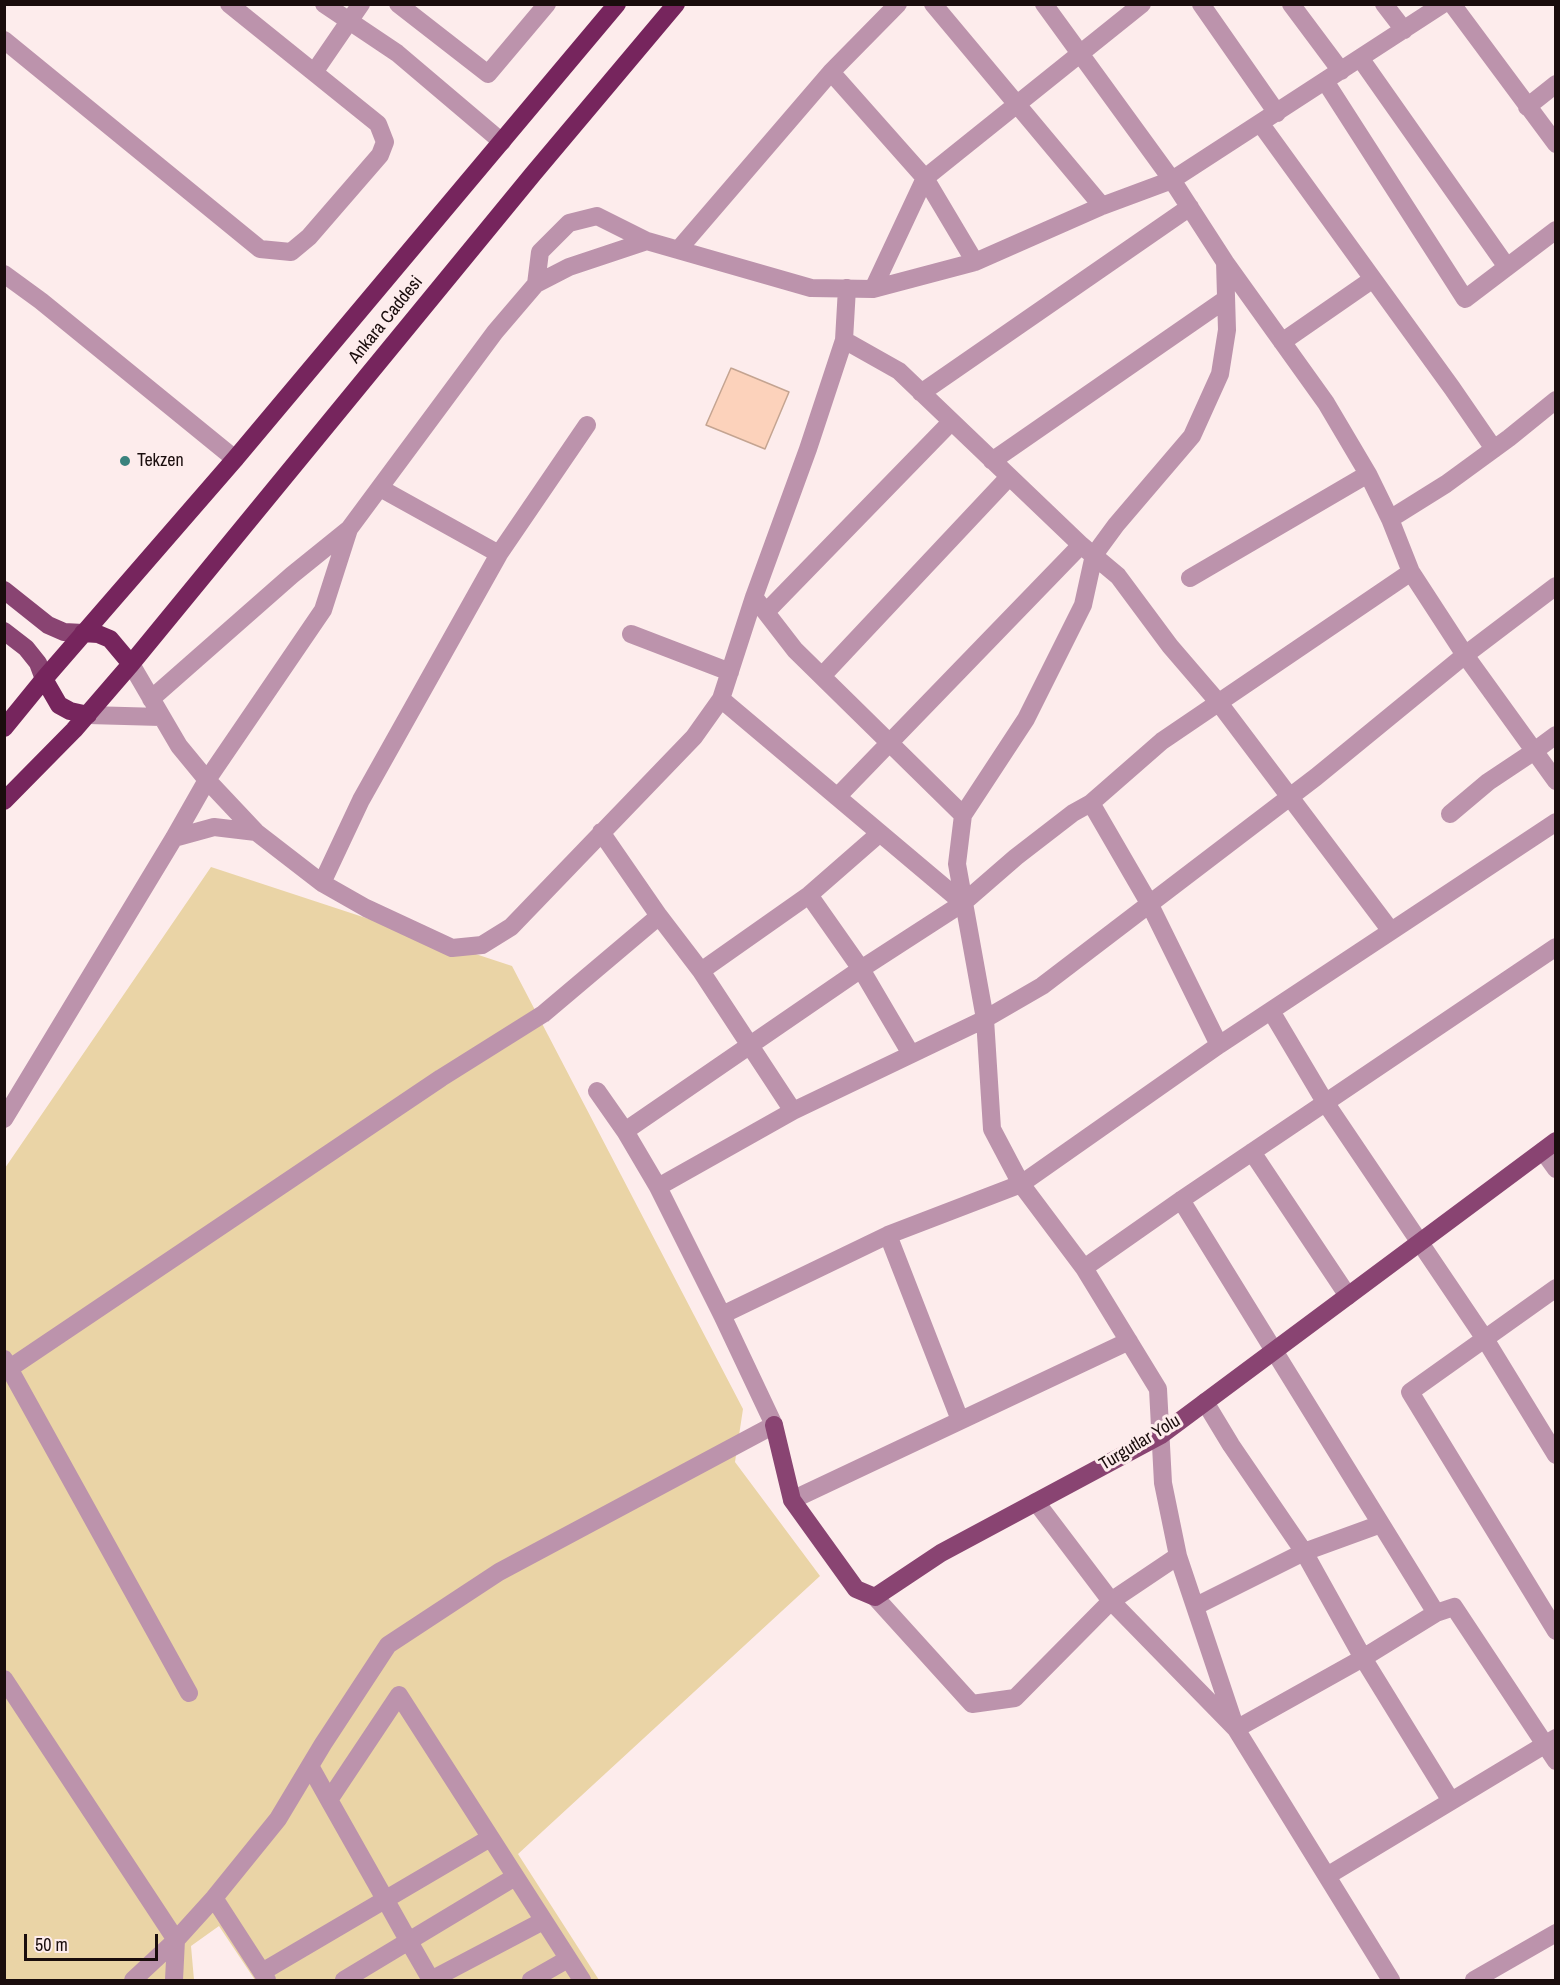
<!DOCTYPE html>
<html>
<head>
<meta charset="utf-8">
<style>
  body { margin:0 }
  #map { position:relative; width:1560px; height:1985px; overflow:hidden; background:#fdecec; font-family:"Archivo Narrow",sans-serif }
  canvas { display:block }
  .frame { position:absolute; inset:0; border:6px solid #1a0d0d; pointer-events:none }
  .scale { position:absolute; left:24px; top:1934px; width:134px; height:27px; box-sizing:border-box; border:3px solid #1a0d0d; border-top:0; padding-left:8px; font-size:18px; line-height:21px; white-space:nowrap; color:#1a0d0d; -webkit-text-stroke:4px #fdecec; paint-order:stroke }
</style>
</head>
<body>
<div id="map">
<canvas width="1560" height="1985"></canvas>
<div class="frame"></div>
<div class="scale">50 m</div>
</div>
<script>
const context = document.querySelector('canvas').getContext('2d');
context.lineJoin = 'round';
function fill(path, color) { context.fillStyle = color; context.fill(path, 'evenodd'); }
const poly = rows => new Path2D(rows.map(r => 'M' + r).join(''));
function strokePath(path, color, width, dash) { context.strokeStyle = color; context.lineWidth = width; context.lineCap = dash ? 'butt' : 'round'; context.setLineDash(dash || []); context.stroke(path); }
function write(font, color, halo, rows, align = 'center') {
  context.font = font + ' "Archivo Narrow",sans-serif'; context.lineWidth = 6; context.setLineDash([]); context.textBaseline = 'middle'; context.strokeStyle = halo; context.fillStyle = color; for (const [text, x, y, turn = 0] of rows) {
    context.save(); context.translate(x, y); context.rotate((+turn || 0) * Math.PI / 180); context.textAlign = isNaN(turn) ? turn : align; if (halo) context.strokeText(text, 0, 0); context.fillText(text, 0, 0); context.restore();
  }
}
fill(poly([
  [211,867,512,966,743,1409,735,1462,820,1576,518,1854,599,1980,255,1980,219,1926,191,1946,194,1980,5,1980,5,1168]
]), '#ead4a6');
const building = poly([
  [731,368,789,392,765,449,706,425,731,368]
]);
fill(building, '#fcd2bb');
strokePath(building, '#c4a491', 1.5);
strokePath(poly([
  [324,4,397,53,502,142],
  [398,4,488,74,547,4],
  [933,4,1102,206],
  [1044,4,1172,180,1225,262,1227,330,1220,374,1192,436,1116,525,1094,555,1083,605,1026,719,963,815,957,864,985,1019,992,1129,1021,1184,1084,1268,1158,1389,1163,1483,1178,1556,1236,1729,1391,1980],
  [1201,4,1277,113],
  [1291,4,1341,71],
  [1384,4,1404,30],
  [1452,4,1556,144],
  [4,40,260,249,291,252,309,237,380,155,385,142,378,124,229,4],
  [1360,58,1507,267],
  [315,71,361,4],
  [831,72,925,178,975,262],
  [1325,81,1465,299,1556,230],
  [1527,107,1556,84],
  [1260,123,1452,388,1494,449],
  [678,250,831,72,898,4],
  [1225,262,1326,403,1368,474,1390,519,1411,572,1465,655,1556,781],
  [4,274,41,301,235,459],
  [536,284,540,252,569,223,597,216,647,241,811,288,873,289,975,262,1102,206,1172,180,1443,4],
  [873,289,925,178,1142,4],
  [844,340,899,371,1081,545,1118,576,1170,646,1219,703,1391,931],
  [1282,342,1373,279],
  [921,393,1190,207],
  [992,461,1226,299],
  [380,488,499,554],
  [1390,519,1446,484,1509,438,1556,400],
  [1190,578,1368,474],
  [754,597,795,650,963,815],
  [766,612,951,422],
  [631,634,730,672],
  [131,664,179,746,207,780,256,832,322,883,366,908,452,948,482,945,511,927,694,737,721,699,754,597,808,449,844,340,847,288],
  [822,676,1009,477],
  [151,699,292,575,349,529,495,332,536,284,569,267,647,241],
  [721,699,963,903,1016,857,1073,813,1091,803,1162,741,1411,572],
  [88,715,161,717],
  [837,797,1081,545],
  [1091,803,1149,903,1219,1045],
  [1450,814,1488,782,1533,752,1556,735],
  [601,832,659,916,701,971,793,1111],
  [174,838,214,827,256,832],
  [322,883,361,800,499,554,587,425],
  [809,895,861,969,911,1054],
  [701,971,809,895,880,833],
  [1271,1011,1325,1102,1485,1339,1556,1455],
  [4,1119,174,838,207,780,323,610,349,529],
  [625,1131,861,969,963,903],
  [1543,1151,1556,1169],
  [1252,1152,1348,1296],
  [658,1187,793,1111,985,1019,1042,986,1316,777,1465,655,1556,586],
  [1181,1200,1436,1613],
  [888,1235,960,1420],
  [1084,1268,1181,1200,1556,947],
  [1556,1288,1410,1392,1556,1631],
  [722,1315,888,1235,1021,1184,1219,1045,1556,822],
  [4,1359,189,1693],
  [10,1368,441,1078,543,1014,659,916],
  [1205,1402,1231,1445,1304,1552,1363,1658,1451,1801],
  [792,1500,1129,1341],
  [1036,1502,1111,1601,1236,1729,1363,1658,1436,1613,1454,1607,1556,1761],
  [875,1597,972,1704,1015,1698,1111,1601,1178,1556],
  [1196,1606,1304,1552,1381,1524],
  [4,1679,176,1940,133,1980],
  [310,1766,329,1800,385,1899,408,1940,431,1980,543,1921],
  [329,1800,399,1695,582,1980],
  [1327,1876,1556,1738],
  [214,1898,267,1980],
  [262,1972,490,1838],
  [174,1980,176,1940,214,1898,278,1819,323,1744,388,1645,499,1572,774,1425,722,1315,658,1187,625,1131,597,1091],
  [344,1980,515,1877],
  [531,1980,568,1959],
  [1474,1980,1556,1933]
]), '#bc93ac', 18);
strokePath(poly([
  [4,590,48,625,64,632,83,633],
  [4,631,26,648,38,663,44,679],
  [774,1425,792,1500,856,1589,875,1597,941,1553,1161,1435,1556,1141]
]), '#894472', 18);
strokePath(poly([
  [131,664,533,174,676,4],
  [88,715,70,711,59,705,44,679,235,459,617,4],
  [4,728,44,679],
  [4,801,74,730,131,664,110,639,98,634,83,633]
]), '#76255d', 18);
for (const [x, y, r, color] of [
  [125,461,6,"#3a827d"]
]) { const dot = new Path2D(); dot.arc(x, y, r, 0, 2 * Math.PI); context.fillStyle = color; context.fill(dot); strokePath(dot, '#fdecec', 2); }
write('18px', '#1a0d0d', '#fdecec', [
  ["Ankara Caddesi",386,320,-51],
  ["Turgutlar Yolu",1140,1443,-31]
]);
write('18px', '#1a0d0d', '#fdecec', [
  ["Tekzen",137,461]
], 'left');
</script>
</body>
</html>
